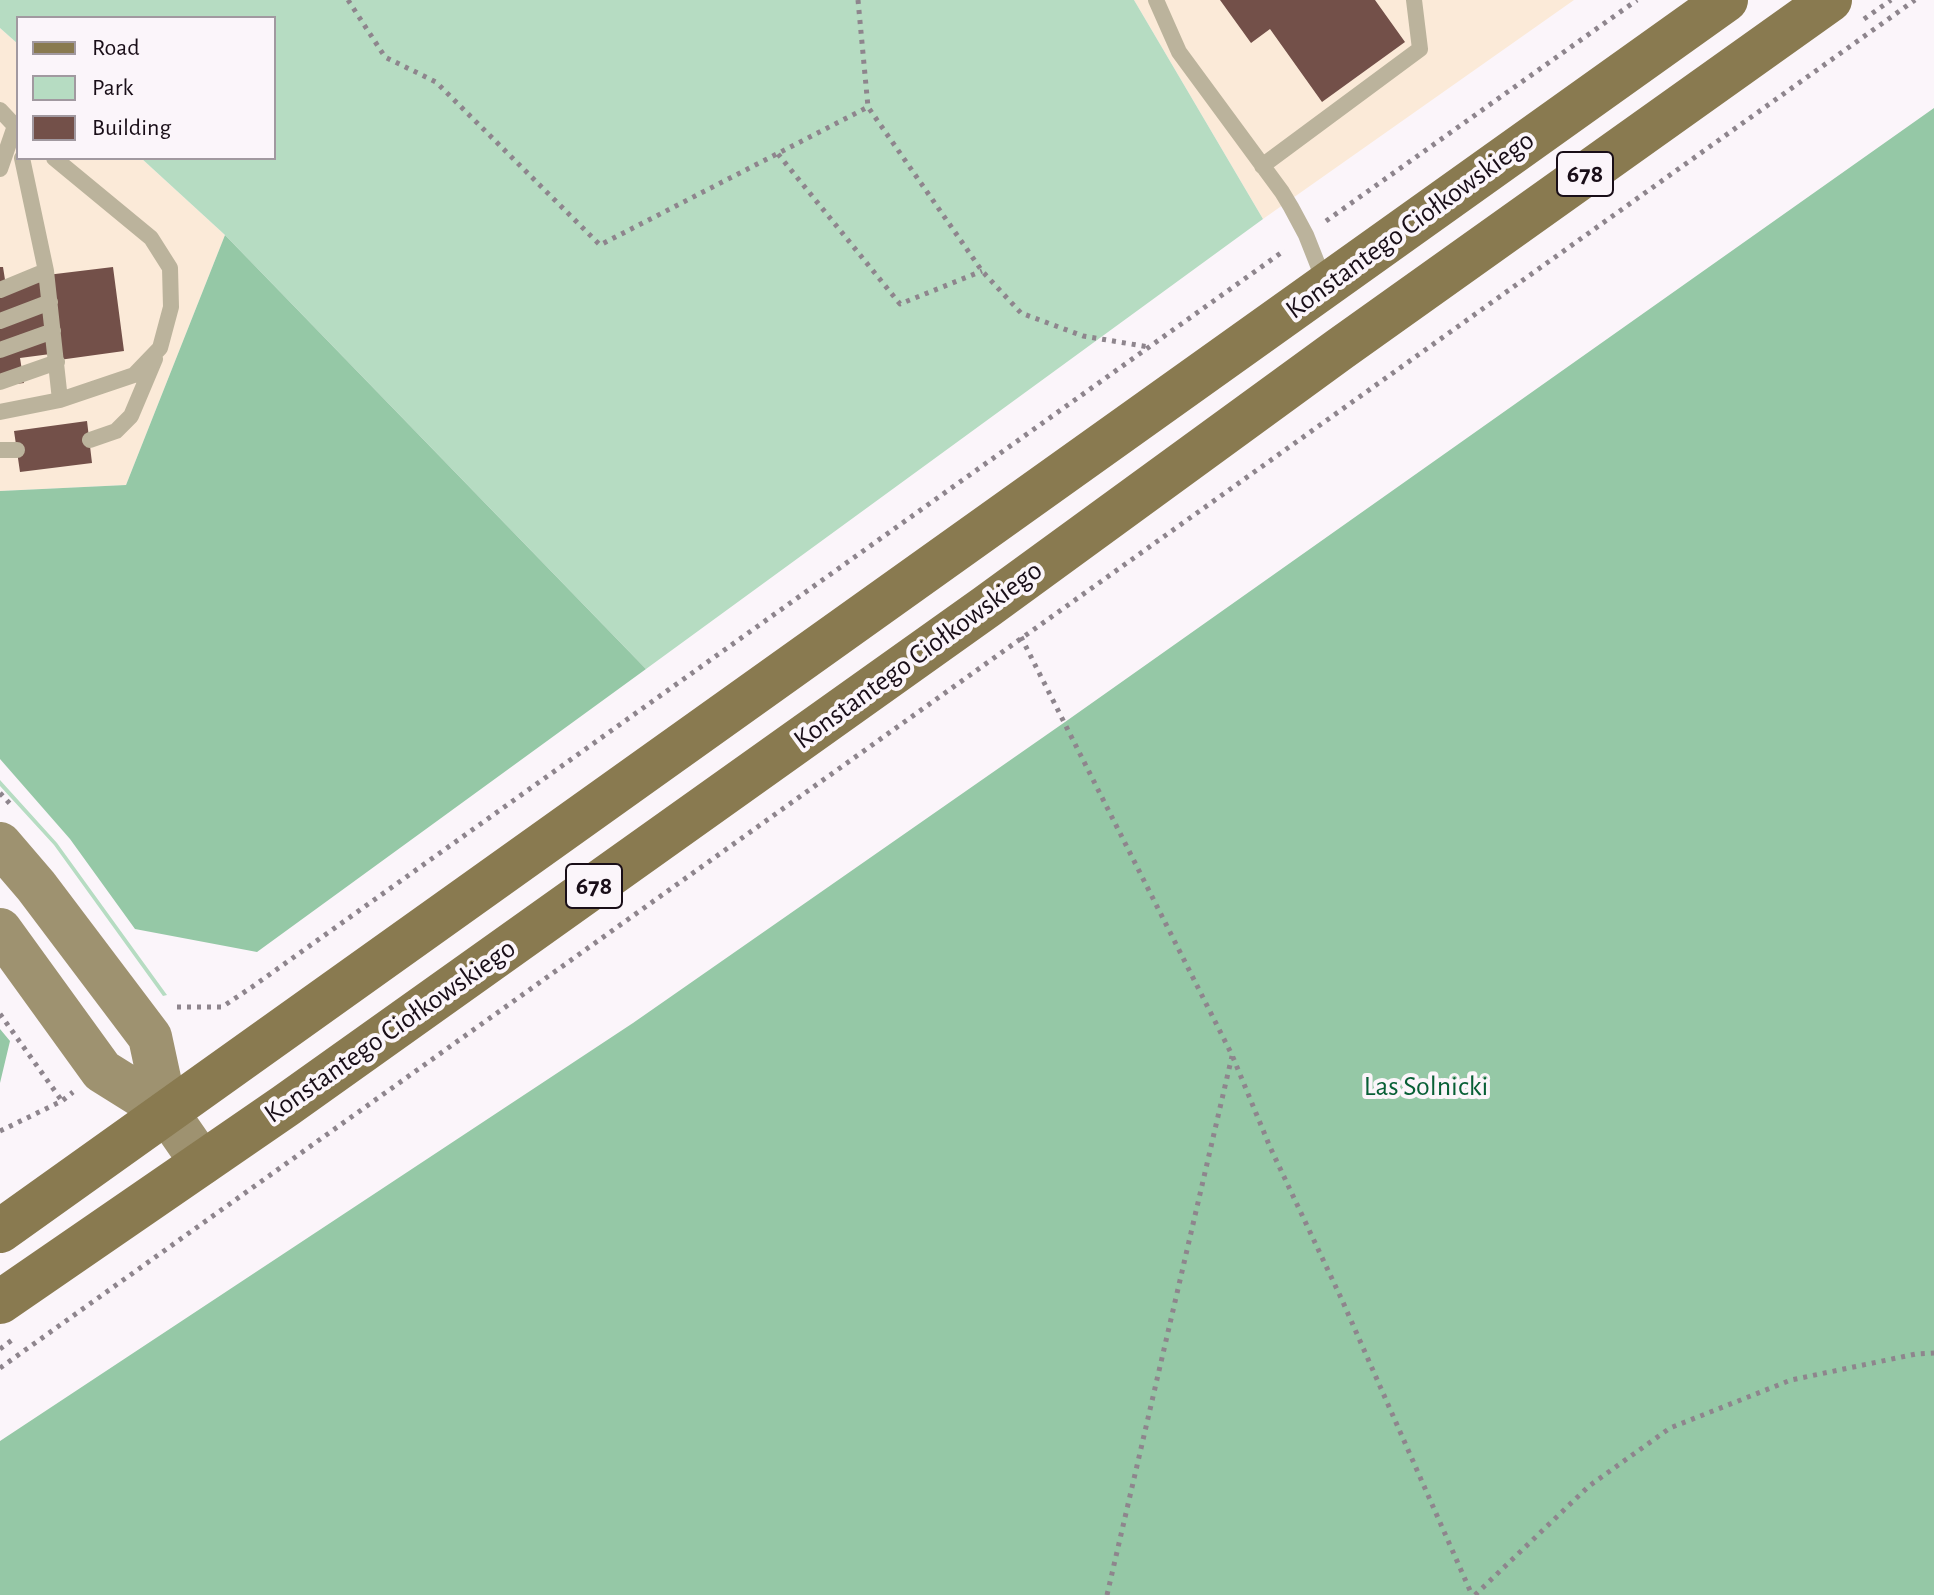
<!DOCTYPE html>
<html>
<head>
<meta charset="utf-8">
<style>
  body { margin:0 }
  #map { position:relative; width:1934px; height:1595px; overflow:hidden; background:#fbf5fa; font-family:"Alegreya Sans",sans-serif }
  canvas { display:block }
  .legend { position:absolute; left:16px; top:16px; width:260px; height:144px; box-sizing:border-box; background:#fbf5fa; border:2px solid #a199a0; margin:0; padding:10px 14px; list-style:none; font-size:24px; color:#190e18 }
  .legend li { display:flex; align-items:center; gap:16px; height:40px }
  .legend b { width:40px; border:2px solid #a199a0 }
</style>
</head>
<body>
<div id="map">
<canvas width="1934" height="1595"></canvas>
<ul class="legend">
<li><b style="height:10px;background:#897a50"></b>Road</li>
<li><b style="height:22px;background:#b6dcc2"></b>Park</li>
<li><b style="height:22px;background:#735049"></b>Building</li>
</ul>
</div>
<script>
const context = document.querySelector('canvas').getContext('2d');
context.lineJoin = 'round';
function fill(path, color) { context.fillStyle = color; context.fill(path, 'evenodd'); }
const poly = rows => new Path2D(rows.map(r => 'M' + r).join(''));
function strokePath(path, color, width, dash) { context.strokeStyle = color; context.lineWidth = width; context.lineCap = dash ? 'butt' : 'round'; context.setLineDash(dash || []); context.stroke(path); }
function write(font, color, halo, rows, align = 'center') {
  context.font = font + ' "Alegreya Sans",sans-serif'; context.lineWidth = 8; context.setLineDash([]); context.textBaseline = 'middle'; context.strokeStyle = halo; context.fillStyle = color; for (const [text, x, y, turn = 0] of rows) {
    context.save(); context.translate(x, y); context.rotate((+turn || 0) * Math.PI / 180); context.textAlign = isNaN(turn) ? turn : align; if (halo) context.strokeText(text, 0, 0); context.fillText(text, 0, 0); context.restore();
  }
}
fill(poly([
  [1134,0,1574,0,1263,219],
  [0,28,18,44,18,158,141,158,225,235,126,485,0,491]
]), '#fbead8');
fill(poly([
  [0,0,1134,0,1263,219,646,669,225,235,141,158,274,158,274,18,18,18,18,44,0,28],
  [0,780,57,843,167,995,163,996,54,845,0,786]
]), '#b6dcc2');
fill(poly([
  [1934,108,1934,1595,0,1595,0,1441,633,1023,1065,722],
  [225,235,646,669,257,952,135,929,70,839,0,759,0,491,126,485],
  [0,1029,10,1041,0,1083]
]), '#95c8a6');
fill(poly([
  [1220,0,1375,0,1405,42,1322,102,1270,29,1251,43],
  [0,267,3,267,6,286,47,275,113,267,124,351,59,360,58,353,20,358,24,383,0,386],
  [87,421,92,463,20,472,14,431]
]), '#735049');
strokePath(poly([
  [348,0,385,57,436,82,600,245,868,107],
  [858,0,868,107,982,271,1021,313,1083,336,1149,347],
  [1864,19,1891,0],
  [778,154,900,304,982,271],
  [1326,221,1637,0],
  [1021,637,1232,1055,1270,1147,1342,1300,1472,1595],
  [0,793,13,807],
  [177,1007,222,1007,252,987,1285,250],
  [0,1014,62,1101],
  [0,1131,62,1101,73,1092],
  [0,1349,12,1340],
  [0,1368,1915,0],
  [1107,1595,1232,1056],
  [1475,1595,1589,1486,1670,1428,1791,1380,1916,1354,1934,1353]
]), '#8e858d', 5, [4, 6]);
strokePath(poly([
  [1156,0,1179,52,1282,192,1291,207,1306,235,1325,283],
  [0,110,15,126,0,169],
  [22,158,46,271,60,400],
  [1262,166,1420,49,1414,0],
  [0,290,46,271],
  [0,321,50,302],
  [0,350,53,331],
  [0,382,57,362],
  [0,412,60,400,134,375,160,348,171,307,170,268,151,238,54,158],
  [90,440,116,431,131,416,155,359],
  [0,450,17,450]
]), '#bbb39c', 16);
strokePath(poly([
  [0,844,36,886,150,1037,166,1111,202,1163],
  [0,930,102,1071,166,1111]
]), '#9e9270', 44);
strokePath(poly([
  [0,1231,1726,0],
  [0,1302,285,1106,986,607,1340,349,1830,0]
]), '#897a50', 44);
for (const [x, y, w] of [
  [1585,174,56],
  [594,886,56]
]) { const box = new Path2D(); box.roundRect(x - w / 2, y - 22, w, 44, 6); context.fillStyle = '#fbf5fa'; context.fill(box); strokePath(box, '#190e18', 2); }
write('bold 26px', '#190e18', null, [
  ["678",1585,174],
  ["678",594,886]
]);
write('28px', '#190e18', '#fbf5fa', [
  ["Konstantego Ciołkowskiego",1410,225,-36],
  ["Konstantego Ciołkowskiego",918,655,-36],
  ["Konstantego Ciołkowskiego",390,1031,-35]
]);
write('28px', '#085f36', '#fbf5fa', [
  ["Las Solnicki",1426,1087]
]);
</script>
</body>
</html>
